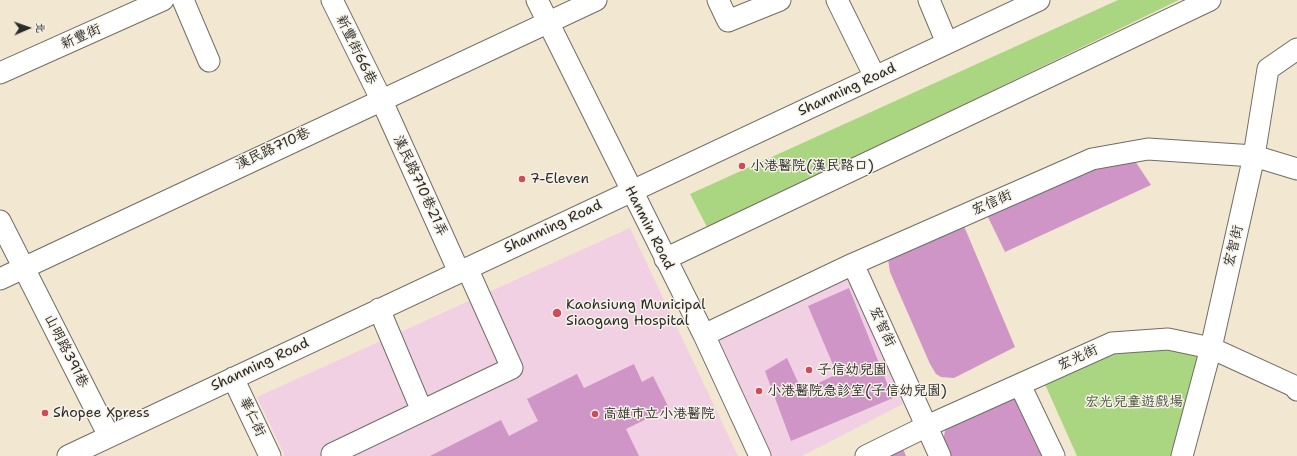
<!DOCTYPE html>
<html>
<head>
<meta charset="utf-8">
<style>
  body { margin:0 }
  #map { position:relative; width:1297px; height:456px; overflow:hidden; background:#f2e7d0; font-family:"Shantell Sans","LXGW WenKai TC",sans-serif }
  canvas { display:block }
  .north { position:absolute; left:8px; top:8px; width:40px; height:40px; -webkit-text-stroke:3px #f7f3e8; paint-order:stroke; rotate:88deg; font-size:11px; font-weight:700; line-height:16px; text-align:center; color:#2b2b2b }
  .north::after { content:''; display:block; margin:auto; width:14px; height:18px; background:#2b2b2b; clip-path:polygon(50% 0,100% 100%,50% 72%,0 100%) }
</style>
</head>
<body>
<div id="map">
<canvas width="1297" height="456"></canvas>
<div class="north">北</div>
</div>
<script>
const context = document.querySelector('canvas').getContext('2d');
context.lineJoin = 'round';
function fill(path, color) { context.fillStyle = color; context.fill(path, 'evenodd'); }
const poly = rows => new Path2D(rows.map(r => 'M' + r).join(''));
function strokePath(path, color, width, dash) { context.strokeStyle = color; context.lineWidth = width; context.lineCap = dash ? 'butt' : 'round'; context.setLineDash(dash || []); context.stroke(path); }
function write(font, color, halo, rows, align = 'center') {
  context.font = font + ' "Shantell Sans","LXGW WenKai TC",sans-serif'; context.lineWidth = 3; context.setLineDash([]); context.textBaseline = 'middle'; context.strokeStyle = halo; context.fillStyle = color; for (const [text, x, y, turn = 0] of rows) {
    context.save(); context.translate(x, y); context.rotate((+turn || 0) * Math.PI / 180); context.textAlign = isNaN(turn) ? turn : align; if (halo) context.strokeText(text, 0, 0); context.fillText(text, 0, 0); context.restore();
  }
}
fill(poly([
  [630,228,738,456,285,456,257,397],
  [851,277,903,404,802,456,768,456,714,336]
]), '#f1d0e4');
fill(poly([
  [1118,0,1179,0,708,229,690,194],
  [1168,346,1202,352,1175,456,1077,456,1044,382,1113,350]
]), '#aad682');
fill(poly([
  [1131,155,1151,185,1005,252,986,213],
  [961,219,1015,347,954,378,941,377,936,374,930,364,890,272,888,259],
  [849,288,893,398,791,441,765,371,787,358,802,391,837,374,808,306],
  [634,364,642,382,653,376,669,408,626,429,639,456,430,456,501,420,509,436,538,421,527,399,577,374,584,388],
  [1014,396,1042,456,949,456,943,441,946,426],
  [901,443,906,456,879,456]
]), '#cf95c6');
const minor = poly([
  [183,0,209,61],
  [332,0,381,99,459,272],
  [537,0,704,335,760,456],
  [718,0,728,21,780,0],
  [837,0,875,77],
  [929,0,947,43],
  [0,73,163,0],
  [0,221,109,436],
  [665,259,1210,0],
  [853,264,940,456],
  [0,279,596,0],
  [379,309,422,411],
  [704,335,853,264,1092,159,1148,149,1254,156,1297,169],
  [233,378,270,456],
  [1020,385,1054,456],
  [332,454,512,368,467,268],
  [68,456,1039,0],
  [866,456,927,426,1112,343,1168,339,1211,348,1294,386,1297,390],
  [1182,456,1211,348,1254,156,1268,69,1297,49]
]);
strokePath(minor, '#716d65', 23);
strokePath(minor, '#fff', 21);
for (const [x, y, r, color] of [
  [742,166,4,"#d1495b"],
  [522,179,4,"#d1495b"],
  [557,313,5,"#d1495b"],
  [809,370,4,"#d1495b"],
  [759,391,4,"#d1495b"],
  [45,413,4,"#d1495b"],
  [595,414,4,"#d1495b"]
]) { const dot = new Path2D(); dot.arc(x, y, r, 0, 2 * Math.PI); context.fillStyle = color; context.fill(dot); strokePath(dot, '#f7f3e8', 1.5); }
write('14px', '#2b2b2b', '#f7f3e8', [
  ["新豐街",81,37,-24],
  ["新豐街66巷",356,50,64],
  ["Shanming Road",847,90,-25],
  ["漢民路710巷",273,149,-25],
  ["漢民路710巷21弄",420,186,65],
  ["宏信街",992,203,-24],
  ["Shanming Road",553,227,-25],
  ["Hanmin Road",649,228,63],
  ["宏智街",1234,246,-77],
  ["宏智街",882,327,65],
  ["山明路391巷",66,351,63],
  ["宏光街",1078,358,-25],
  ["Shanming Road",260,365,-25],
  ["華仁街",252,417,64]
]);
write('14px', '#2b2b2b', '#f7f3e8', [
  ["小港醫院(漢民路口)",750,166],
  ["7-Eleven",530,179],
  ["Kaohsiung Municipal",566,305],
  ["Siaogang Hospital",566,321],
  ["子信幼兒園",817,370],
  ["小港醫院急診室(子信幼兒園)",767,391],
  ["Shopee Xpress",53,413],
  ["高雄市立小港醫院",603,414]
], 'left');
write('14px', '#4b5641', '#f7f3e8', [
  ["宏光兒童遊戲場",1134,402]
]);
</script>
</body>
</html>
